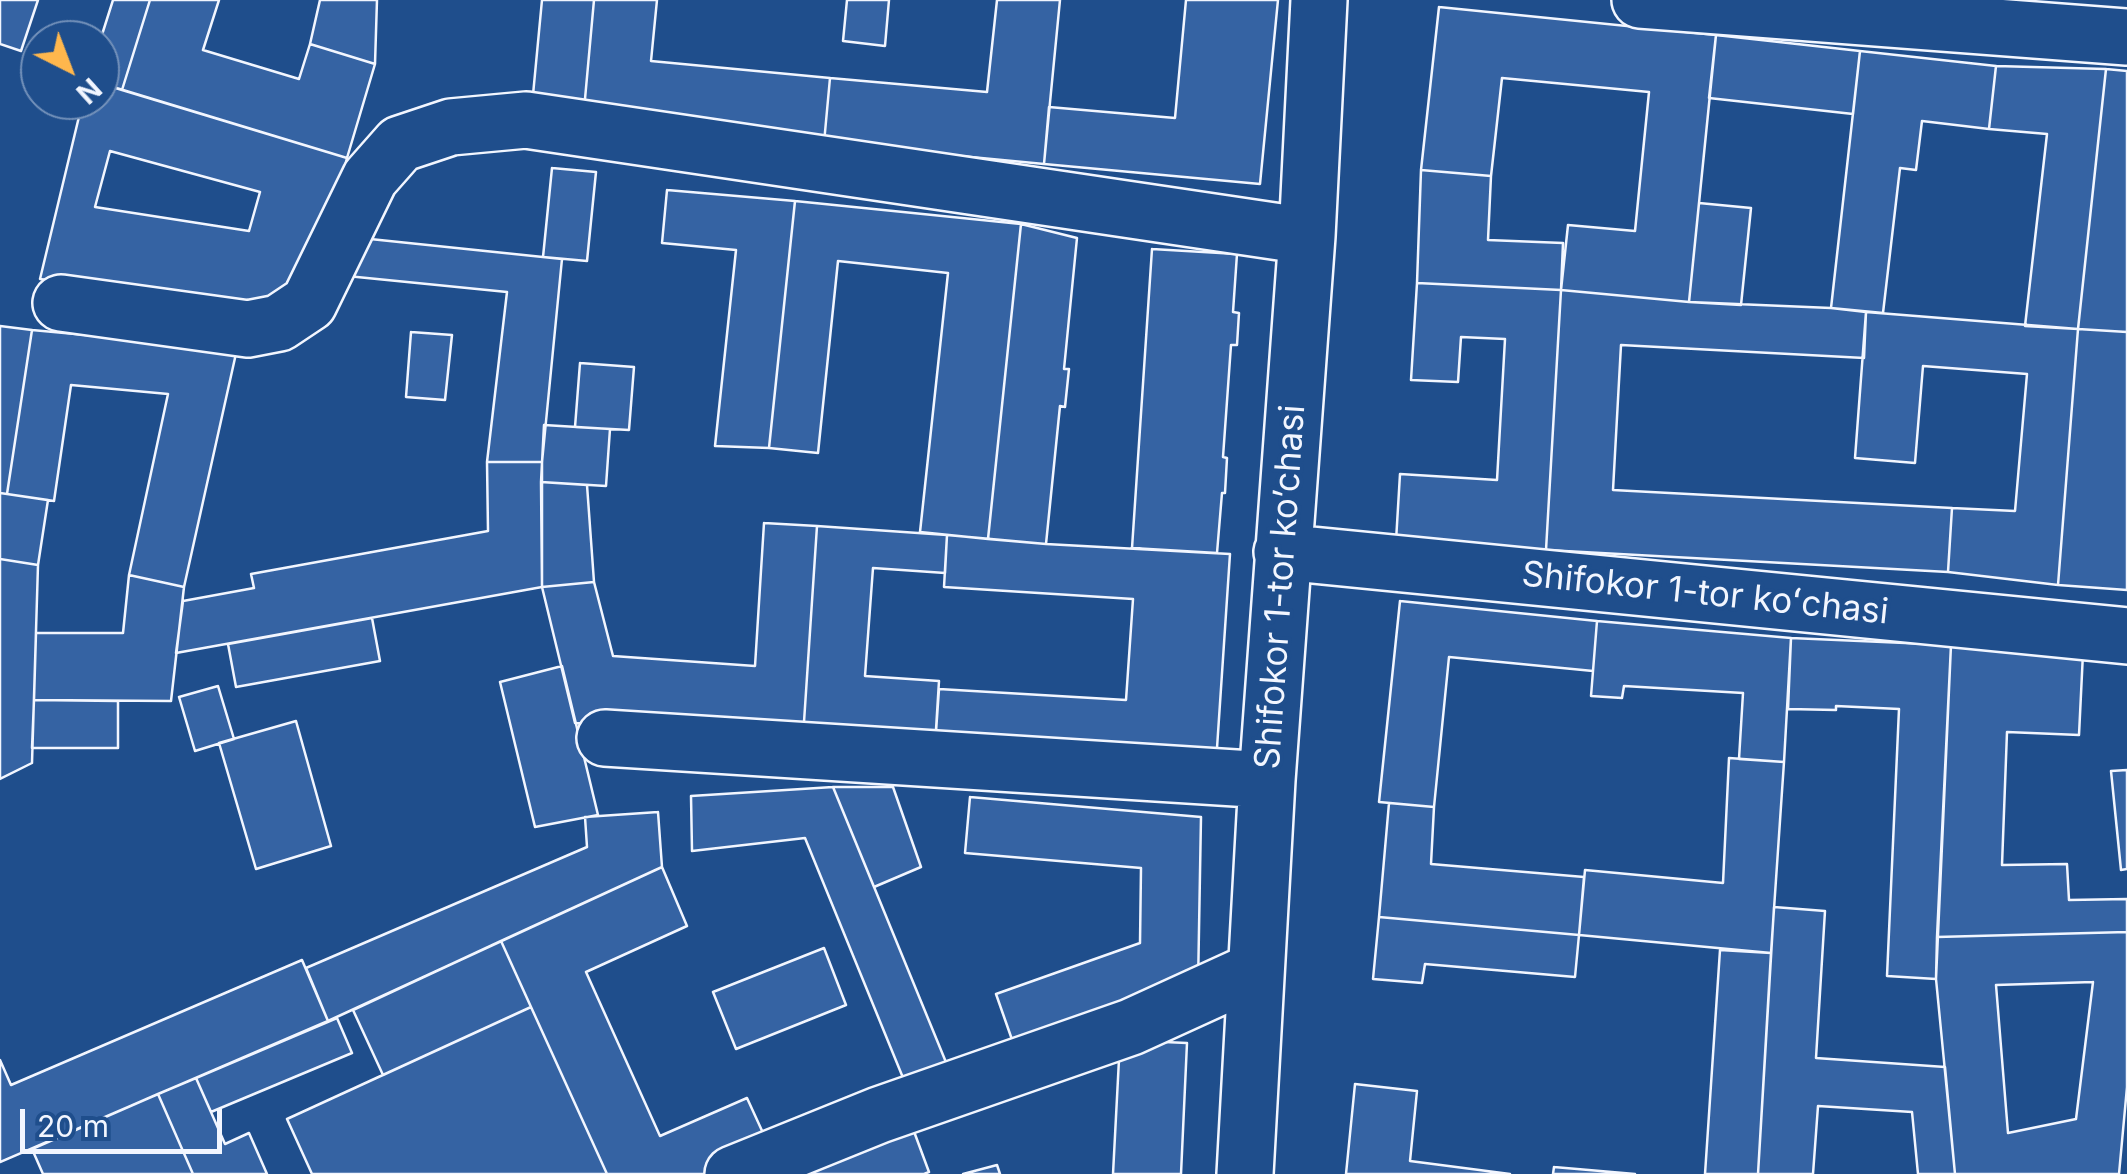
<!DOCTYPE html>
<html>
<head>
<meta charset="utf-8">
<style>
  body { margin:0 }
  #map { position:relative; width:2127px; height:1174px; overflow:hidden; background:#1f4e8c; font-family:Inter,sans-serif }
  canvas { display:block }
  .north { position:absolute; left:20px; top:20px; width:100px; height:100px; box-sizing:border-box; background:#1f4e8c; border:2px solid #7391ba; border-radius:50%; rotate:138deg; font-size:28px; font-weight:700; line-height:40px; text-align:center; color:#f2f6ff }
  .north::after { content:''; display:block; margin:auto; width:35px; height:45px; background:#ffb74d; clip-path:polygon(50% 0,100% 100%,50% 72%,0 100%) }
  .scale { position:absolute; left:20px; top:1109px; width:202px; height:45px; box-sizing:border-box; border:5px solid #f2f6ff; border-top:0; padding-left:12px; font-size:30px; line-height:35px; white-space:nowrap; color:#f2f6ff; -webkit-text-stroke:8px #1f4e8c; paint-order:stroke }
</style>
</head>
<body>
<div id="map">
<canvas width="2127" height="1174"></canvas>
<div class="north">N</div>
<div class="scale">20 m</div>
</div>
<script>
const context = document.querySelector('canvas').getContext('2d');
context.lineJoin = 'round';
function fill(path, color) { context.fillStyle = color; context.fill(path, 'evenodd'); }
const poly = rows => new Path2D(rows.map(r => 'M' + r).join(''));
function strokePath(path, color, width, dash) { context.strokeStyle = color; context.lineWidth = width; context.lineCap = dash ? 'butt' : 'round'; context.setLineDash(dash || []); context.stroke(path); }
function write(font, color, halo, rows, align = 'center') {
  context.font = font + ' Inter,sans-serif'; context.lineWidth = 8; context.setLineDash([]); context.textBaseline = 'middle'; context.strokeStyle = halo; context.fillStyle = color; for (const [text, x, y, turn = 0] of rows) {
    context.save(); context.translate(x, y); context.rotate((+turn || 0) * Math.PI / 180); context.textAlign = isNaN(turn) ? turn : align; if (halo) context.strokeText(text, 0, 0); context.fillText(text, 0, 0); context.restore();
  }
}
const building = poly([
  [0,0,38,0,21,51,0,44,0,0],
  [113,0,150,0,122,90,100,83,100,41,113,0],
  [150,0,219,0,203,50,299,79,310,44,375,64,347,158,122,90,150,0],
  [320,0,377,0,375,64,310,44,320,0],
  [542,0,594,0,583,121,531,116,542,0],
  [594,0,657,0,651,61,830,78,824,143,583,121,594,0],
  [847,0,889,0,885,46,843,41,847,0],
  [997,0,1060,0,1044,164,824,143,830,78,987,92,997,0],
  [1186,0,1278,0,1260,184,1044,164,1049,107,1175,118,1186,0],
  [1439,7,1716,35,1689,302,1561,290,1568,225,1635,231,1649,92,1502,78,1491,176,1421,170,1439,7],
  [1716,35,1860,51,1853,114,1709,98,1716,35],
  [1860,51,1996,66,1989,129,1922,121,1916,170,1900,168,1883,313,1831,308,1860,51],
  [1996,66,2106,69,2078,329,2025,326,2047,134,1989,129,1996,66],
  [2106,69,2127,71,2127,332,2078,329,2106,69],
  [100,83,347,158,315,281,274,314,40,279,83,100,100,100,100,83],
  [110,151,260,192,249,231,95,207,110,151],
  [552,168,596,172,587,261,543,257,552,168],
  [1421,170,1491,176,1488,240,1563,243,1561,290,1417,283,1421,170],
  [667,190,795,201,769,448,715,446,736,250,662,243,667,190],
  [795,201,1021,224,988,539,920,532,948,273,838,261,818,453,769,448,795,201],
  [1699,203,1751,208,1741,305,1689,302,1699,203],
  [1021,224,1077,238,1064,369,1069,369,1065,407,1060,406,1046,544,988,539,1021,224],
  [351,237,562,259,542,462,487,462,507,292,347,276,351,237],
  [1152,249,1237,254,1233,312,1239,313,1237,345,1231,345,1223,457,1227,458,1225,493,1222,493,1217,553,1132,548,1152,249],
  [1417,283,1561,290,1546,550,1396,541,1400,474,1497,480,1505,339,1461,337,1458,382,1411,380,1417,283],
  [1561,290,1689,302,1831,308,1866,312,1864,358,1621,345,1613,490,1952,508,1948,572,1546,550,1561,290],
  [1866,312,2078,329,2058,585,1948,572,1952,508,2015,511,2027,374,1923,366,1915,463,1855,458,1866,312],
  [0,326,32,330,7,494,0,493,0,326],
  [2078,329,2127,332,2127,590,2058,585,2078,329],
  [32,330,237,349,184,587,129,575,168,394,71,385,54,501,7,494,32,330],
  [411,332,452,335,445,400,406,397,411,332],
  [580,363,634,367,629,430,575,427,580,363],
  [544,425,610,429,606,486,541,482,544,425],
  [487,462,542,462,542,587,176,653,183,601,254,588,251,574,488,531,487,462],
  [541,482,587,485,594,582,542,587,541,482],
  [0,493,48,500,38,565,0,559,0,493],
  [764,523,817,526,803,737,575,723,542,587,594,582,613,656,755,666,764,523],
  [817,526,947,535,945,573,873,568,865,676,939,681,935,746,803,737,817,526],
  [947,535,1046,544,1230,554,1216,763,935,746,939,689,1126,700,1133,599,944,587,947,535],
  [0,559,38,565,32,763,0,779,0,559],
  [129,575,184,587,171,701,34,700,36,633,123,633,129,575],
  [1400,601,1597,621,1593,671,1449,657,1434,807,1379,802,1400,601],
  [372,618,380,661,236,687,228,644,372,618],
  [1597,621,1791,638,1784,762,1739,759,1743,693,1624,686,1622,698,1591,696,1597,621],
  [1791,638,1951,645,1936,979,1887,976,1899,709,1836,706,1836,710,1788,709,1791,638],
  [1951,645,2083,653,2079,735,2007,732,2002,865,2067,864,2069,900,2127,899,2127,932,1937,937,1951,645],
  [562,666,598,815,535,827,500,682,562,666],
  [218,686,234,739,195,751,179,697,218,686],
  [34,700,118,701,118,748,32,748,34,700],
  [296,721,331,846,256,869,219,743,296,721],
  [1729,758,1784,762,1771,953,1579,935,1585,870,1723,883,1729,758],
  [2127,770,2127,869,2121,870,2111,771,2127,770],
  [833,787,893,787,921,867,874,887,833,787],
  [833,787,950,1072,908,1090,805,838,692,851,691,796,833,787],
  [970,797,1201,817,1198,986,1016,1051,996,994,1140,943,1141,868,965,853,970,797],
  [1389,803,1434,807,1431,864,1584,877,1579,935,1379,917,1389,803],
  [658,812,662,867,328,1021,306,968,587,847,585,817,658,812],
  [662,867,687,926,586,972,660,1136,747,1098,769,1146,708,1174,607,1174,501,941,662,867],
  [1774,907,1825,911,1816,1058,1945,1067,1955,1174,1918,1174,1912,1112,1818,1106,1813,1174,1758,1174,1774,907],
  [1379,917,1579,935,1575,977,1425,964,1422,983,1373,979,1379,917],
  [2127,932,2127,1087,2119,1174,1955,1174,1936,979,1937,937,2127,932],
  [2093,982,2076,1119,2008,1133,1996,985,2093,982],
  [501,941,531,1007,383,1075,353,1010,501,941],
  [824,948,846,1005,736,1049,713,992,824,948],
  [1720,950,1771,953,1758,1174,1705,1174,1720,950],
  [302,960,328,1021,0,1162,0,1060,11,1085,302,960],
  [531,1007,607,1174,312,1174,287,1119,531,1007],
  [337,1018,352,1053,211,1112,196,1078,337,1018],
  [1120,1040,1187,1043,1181,1174,1113,1174,1120,1040],
  [196,1078,225,1144,249,1133,267,1174,193,1174,158,1094,196,1078],
  [1355,1084,1417,1091,1410,1161,1510,1174,1346,1174,1355,1084],
  [158,1094,193,1174,43,1174,32,1149,158,1094],
  [909,1118,929,1172,924,1174,811,1174,805,1157,909,1118],
  [997,1165,1000,1174,963,1174,997,1165],
  [1554,1167,1635,1174,1553,1174,1554,1167]
]);
fill(building, '#3563a3');
strokePath(building, '#f2f6ff', 2.5);
const minor = poly([
  [1640,0,2127,37],
  [61,303,248,329,279,323,309,303,370,178,400,144,451,127,526,120,1307,236],
  [1282,552,2127,636],
  [605,738,1267,780],
  [733,1174,879,1115,1131,1027,1256,970],
  [1245,1174,1267,780,1307,236,1319,0]
]);
strokePath(minor, '#f2f6ff', 60);
strokePath(minor, '#1f4e8c', 55);
write('35px', '#f2f6ff', '#1f4e8c', [
  ["Shifokor 1-tor koʼchasi",1281,587,-86],
  ["Shifokor 1-tor koʻchasi",1705,594,6]
]);
</script>
</body>
</html>
